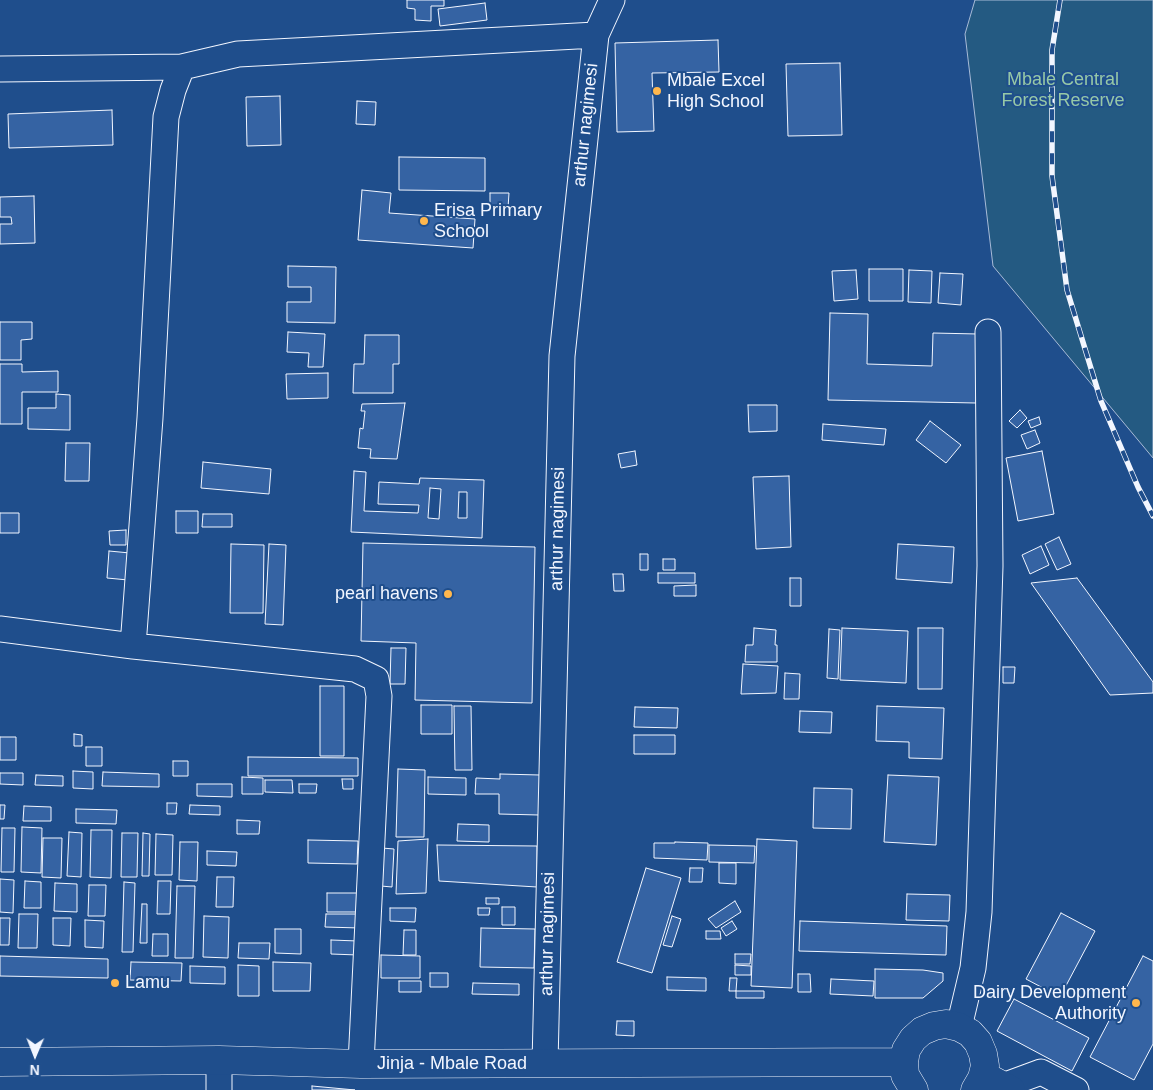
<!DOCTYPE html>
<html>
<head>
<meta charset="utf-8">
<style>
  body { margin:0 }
  #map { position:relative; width:1153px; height:1090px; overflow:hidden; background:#1f4e8c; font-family:Helvetica,sans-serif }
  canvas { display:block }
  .north { position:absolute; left:10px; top:1030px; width:50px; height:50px; -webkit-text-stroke:4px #1f4e8c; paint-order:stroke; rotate:181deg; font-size:14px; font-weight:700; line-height:20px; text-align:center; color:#f2f6ff }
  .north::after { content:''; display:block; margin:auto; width:18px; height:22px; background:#f2f6ff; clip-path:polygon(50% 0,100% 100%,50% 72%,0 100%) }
</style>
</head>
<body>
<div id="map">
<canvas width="1153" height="1090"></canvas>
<div class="north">N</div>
</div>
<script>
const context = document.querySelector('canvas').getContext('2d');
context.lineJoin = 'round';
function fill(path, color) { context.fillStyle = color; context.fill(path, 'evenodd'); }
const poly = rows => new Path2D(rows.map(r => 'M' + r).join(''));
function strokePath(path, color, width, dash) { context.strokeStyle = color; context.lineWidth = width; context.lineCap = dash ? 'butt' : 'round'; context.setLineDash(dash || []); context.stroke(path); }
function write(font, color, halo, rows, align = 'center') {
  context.font = font + ' Helvetica,sans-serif'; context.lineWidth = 4; context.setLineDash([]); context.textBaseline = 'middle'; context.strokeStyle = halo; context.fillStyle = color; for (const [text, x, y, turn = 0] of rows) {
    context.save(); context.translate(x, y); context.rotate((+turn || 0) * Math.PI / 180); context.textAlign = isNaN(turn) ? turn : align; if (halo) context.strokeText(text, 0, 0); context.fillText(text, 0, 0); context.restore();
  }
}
const green = poly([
  [975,0,1153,0,1153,458,993,266,965,34,975,0]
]);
fill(green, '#245a82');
strokePath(green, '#a8bbd7', 1);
const building = poly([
  [407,0,444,0,444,6,431,6,431,21,415,20,415,9,407,8,407,0],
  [485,3,487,20,440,26,438,9,485,3],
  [718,40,719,72,652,73,654,131,617,132,615,43,718,40],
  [840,63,842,135,788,136,786,64,840,63],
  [280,96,281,145,247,146,246,97,280,96],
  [357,101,376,102,375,125,356,124,357,101],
  [112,110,113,145,9,148,8,114,112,110],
  [399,157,485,158,485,191,399,190,399,157],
  [362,190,391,193,389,213,475,219,473,248,358,240,362,190],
  [490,193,509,193,508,208,490,207,490,193],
  [34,196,35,243,0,244,0,224,12,224,11,217,0,217,0,197,34,196],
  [288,266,336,267,335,323,287,322,287,302,311,302,311,287,288,287,288,266],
  [869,269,903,269,903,301,869,301,869,269],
  [856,270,858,299,834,301,832,271,856,270],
  [909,270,932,271,931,303,908,302,909,270],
  [940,273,963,274,961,305,938,303,940,273],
  [830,313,868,314,867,364,932,366,933,333,978,334,976,403,828,400,830,313],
  [0,322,32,322,32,339,21,340,21,360,0,360,0,322],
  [288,332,325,334,323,367,308,367,309,353,287,352,288,332],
  [365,335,399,335,399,364,393,364,393,393,353,393,354,364,364,364,365,335],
  [0,364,22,364,22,372,58,371,58,392,22,392,22,424,0,424,0,364],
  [328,373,328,398,287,399,286,374,328,373],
  [56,394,70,395,70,430,28,429,28,408,56,408,56,394],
  [405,403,397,459,370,458,371,449,358,448,360,428,363,429,365,411,361,411,362,404,405,403],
  [748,405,777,405,777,431,749,432,748,405],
  [1020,410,1027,418,1017,428,1009,421,1020,410],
  [1039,417,1041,424,1031,428,1028,421,1039,417],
  [930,421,961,445,946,463,916,440,930,421],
  [823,424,886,429,884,445,822,440,823,424],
  [1035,430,1040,443,1027,449,1021,435,1035,430],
  [66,443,90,443,89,481,65,481,66,443],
  [635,451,637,465,621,468,618,454,635,451],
  [1042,451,1054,514,1018,521,1006,458,1042,451],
  [203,462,271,469,269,494,201,488,203,462],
  [354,471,366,472,364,511,418,513,419,505,378,504,379,482,419,484,420,478,484,480,482,538,351,532,354,471],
  [430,488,441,489,439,519,428,518,430,488],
  [459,492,467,492,467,518,458,518,459,492],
  [789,476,791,547,756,549,753,477,789,476],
  [176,511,198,511,198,533,176,533,176,511],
  [0,513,19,513,19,533,0,533,0,513],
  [203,514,232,514,232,527,202,527,203,514],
  [126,530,126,545,110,545,109,531,126,530],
  [1059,537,1071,564,1057,570,1045,544,1059,537],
  [363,543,535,547,532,703,415,700,416,643,361,641,363,543],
  [231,544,264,545,263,613,230,613,231,544],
  [269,544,286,545,283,625,265,624,269,544],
  [898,544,954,547,952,583,896,579,898,544],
  [1041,546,1049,565,1030,574,1022,555,1041,546],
  [109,551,130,553,128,580,107,578,109,551],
  [640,554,648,554,648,570,640,570,640,554],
  [663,559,675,559,675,570,663,570,663,559],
  [658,573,695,573,695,583,658,583,658,573],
  [613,574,623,574,624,591,614,591,613,574],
  [790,578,801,578,801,606,790,606,790,578],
  [1077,578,1153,682,1153,693,1110,695,1031,583,1077,578],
  [696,585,696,596,674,596,674,586,696,585],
  [754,628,776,630,775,645,777,645,777,662,745,662,746,645,753,645,754,628],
  [842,628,908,631,906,683,840,680,842,628],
  [918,628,943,628,942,689,918,689,918,628],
  [829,629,840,630,838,679,827,678,829,629],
  [391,648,406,648,405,684,390,684,391,648],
  [743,664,778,666,776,693,741,694,743,664],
  [1003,667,1015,667,1014,683,1003,683,1003,667],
  [785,673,800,674,799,699,784,699,785,673],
  [320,686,344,686,344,756,320,756,320,686],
  [421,705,452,705,452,734,421,734,421,705],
  [454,706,471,706,472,770,455,770,454,706],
  [877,706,944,708,942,759,909,758,909,742,876,741,877,706],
  [635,707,678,708,677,728,634,727,635,707],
  [800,711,832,712,831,733,799,732,800,711],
  [74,734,82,735,82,746,74,746,74,734],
  [634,735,675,735,675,754,634,754,634,735],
  [0,737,16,737,16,760,0,760,0,737],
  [86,747,102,747,102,766,86,766,86,747],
  [248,757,358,758,358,776,248,776,248,757],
  [173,761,188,761,188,776,173,776,173,761],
  [398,769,425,770,424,837,396,837,398,769],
  [73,771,93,772,93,789,73,788,73,771],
  [103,772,159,774,159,787,102,786,103,772],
  [0,773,23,773,23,785,0,784,0,773],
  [500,774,540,775,539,815,499,814,499,794,475,794,476,778,500,779,500,774],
  [36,775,63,776,63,786,35,785,36,775],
  [888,775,939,777,936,845,884,842,888,775],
  [242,777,263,778,263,794,242,794,242,777],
  [428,777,466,778,466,795,428,794,428,777],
  [342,779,353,779,353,789,343,789,342,779],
  [265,780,292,780,293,793,265,792,265,780],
  [197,784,232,784,232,797,197,796,197,784],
  [299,784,317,784,316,793,299,793,299,784],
  [814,788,852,789,851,829,813,828,814,788],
  [167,803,177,803,176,814,167,814,167,803],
  [0,805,5,805,4,819,0,819,0,805],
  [190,805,220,806,220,815,189,814,190,805],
  [24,806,51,807,51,821,23,821,24,806],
  [76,809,117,810,116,824,76,823,76,809],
  [237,820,260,821,259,834,237,834,237,820],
  [458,824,489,825,489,842,457,841,458,824],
  [22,827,42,828,41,873,21,872,22,827],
  [2,828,15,828,14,872,1,872,2,828],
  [91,830,112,830,111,878,90,877,91,830],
  [69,832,82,833,81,877,67,876,69,832],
  [122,833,138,833,137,877,121,877,122,833],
  [143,833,150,834,149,876,142,876,143,833],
  [156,834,173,835,172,875,155,875,156,834],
  [43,838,62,838,61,878,42,877,43,838],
  [428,839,426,893,396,894,398,841,428,839],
  [757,839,797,841,792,988,751,986,757,839],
  [308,840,358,841,357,864,308,863,308,840],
  [180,842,198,842,197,881,179,880,180,842],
  [675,842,708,843,707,860,654,858,654,843,675,843,675,842],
  [437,845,537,846,537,887,439,881,437,845],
  [709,845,755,846,754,863,709,862,709,845],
  [382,848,394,849,392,887,381,886,382,848],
  [207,851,237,852,236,866,207,865,207,851],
  [719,863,736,863,736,884,719,883,719,863],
  [646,868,681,878,652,973,617,962,646,868],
  [690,868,703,868,702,882,689,882,690,868],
  [217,877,234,877,233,907,216,907,217,877],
  [0,879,14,880,13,913,0,912,0,879],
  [25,881,41,882,41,908,24,908,25,881],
  [158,881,171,881,170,914,157,914,158,881],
  [124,882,135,883,133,952,122,952,124,882],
  [55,883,77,884,77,912,54,911,55,883],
  [89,885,106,885,105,916,88,916,89,885],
  [177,886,195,886,193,958,175,958,177,886],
  [327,893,365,893,364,912,327,912,327,893],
  [907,894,950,895,949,921,906,920,907,894],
  [486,898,499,898,499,904,486,904,486,898],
  [735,901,741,912,716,928,708,919,735,901],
  [142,904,147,904,147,943,140,943,142,904],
  [502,907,515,907,515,925,502,925,502,907],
  [390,908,416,908,415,922,390,921,390,908],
  [478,908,490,908,489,915,478,915,478,908],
  [1061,913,1095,931,1060,997,1026,979,1061,913],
  [19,914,38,914,37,948,18,948,19,914],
  [326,914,360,914,360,928,325,927,326,914],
  [204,916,229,917,228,958,203,957,204,916],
  [672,916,681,919,672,947,663,945,672,916],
  [0,918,10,918,9,945,0,945,0,918],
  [53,918,71,918,70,946,53,945,53,918],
  [85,920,104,921,103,948,85,947,85,920],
  [732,921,737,929,726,936,721,928,732,921],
  [800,921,947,926,946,955,799,951,800,921],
  [481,928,535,929,534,968,480,967,481,928],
  [275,929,301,929,301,954,275,953,275,929],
  [404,930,416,930,416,955,403,955,404,930],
  [706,931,720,931,721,939,706,939,706,931],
  [153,934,168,934,168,956,152,956,153,934],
  [331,940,358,941,358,955,331,954,331,940],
  [239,943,270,943,269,959,238,958,239,943],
  [735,954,751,954,750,964,735,964,735,954],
  [381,955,420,956,420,978,381,978,381,955],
  [0,956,108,959,108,978,0,976,0,956],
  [1143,956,1153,961,1153,1044,1134,1080,1090,1057,1143,956],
  [131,962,182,963,181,981,130,980,131,962],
  [273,962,311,963,310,991,273,991,273,962],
  [238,965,259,966,259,996,238,996,238,965],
  [735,965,751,966,751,975,735,975,735,965],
  [190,966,225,967,225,984,190,983,190,966],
  [875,969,923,970,943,973,943,981,923,998,875,998,875,969],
  [430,973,448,973,448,987,430,987,430,973],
  [798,974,810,974,811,992,798,992,798,974],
  [667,977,706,978,706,991,667,990,667,977],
  [730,978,737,978,736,991,729,991,730,978],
  [831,979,874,981,873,996,830,994,831,979],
  [399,981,421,981,421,992,399,992,399,981],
  [473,983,519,984,519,995,472,994,473,983],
  [736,991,764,991,764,998,736,998,736,991],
  [1014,999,1089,1038,1072,1071,997,1031,1014,999],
  [617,1021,634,1021,634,1036,616,1035,617,1021],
  [312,1086,355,1090,312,1090,312,1086]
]);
fill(building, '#3563a3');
strokePath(building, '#f2f6ff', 1);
const minor = poly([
  [0,69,182,67],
  [0,629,133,646,355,669,376,679,379,696,361,1064],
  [133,646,150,418,166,117,173,90,182,67,238,54,596,35],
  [959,1027,973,968,979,912,990,566,988,332],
  [545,1063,562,356,596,35,612,0],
  [219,1090,219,1060],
  [1005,1090,1003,1086,1041,1072,1076,1090]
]);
const major = poly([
  [0,1062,219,1060,361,1064,904,1062],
  [983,1075,1011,1090],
  [914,1090,905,1075,904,1062,906,1050,913,1039,922,1031,934,1026,946,1024,959,1027,970,1033,978,1042,983,1054,985,1066,982,1078,975,1090]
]);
strokePath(minor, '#f2f6ff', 27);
strokePath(major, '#f2f6ff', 29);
strokePath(minor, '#1f4e8c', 25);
strokePath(major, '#1f4e8c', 28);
const rail = poly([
  [1060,0,1052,50,1052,176,1067,290,1101,401,1138,487,1153,516]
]);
strokePath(rail, '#f2f6ff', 5.5);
strokePath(rail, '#1f4e8c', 4, [11]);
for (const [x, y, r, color] of [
  [657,91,5,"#ffb74d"],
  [424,221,5,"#ffb74d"],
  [448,594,5,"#ffb74d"],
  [115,983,5,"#ffb74d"],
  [1136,1003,5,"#ffb74d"]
]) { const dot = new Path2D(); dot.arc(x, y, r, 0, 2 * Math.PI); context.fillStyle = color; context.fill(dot); strokePath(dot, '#1f4e8c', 2); }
write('18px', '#97c8a6', '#1f4e8c', [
  ["Mbale Central",1063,80],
  ["Forest Reserve",1063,101]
]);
write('18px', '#f2f6ff', '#1f4e8c', [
  ["Mbale Excel",667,81],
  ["High School",667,102],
  ["Erisa Primary",434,211],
  ["School",434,232],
  ["pearl havens",438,594,"right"],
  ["Lamu",125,983],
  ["Dairy Development",1126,993,"right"],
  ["Authority",1126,1014,"right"]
], 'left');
write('18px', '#f2f6ff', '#1f4e8c', [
  ["arthur nagimesi",586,125,-84],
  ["arthur nagimesi",558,529,-89],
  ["arthur nagimesi",548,934,-89],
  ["Jinja - Mbale Road",452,1064]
]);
</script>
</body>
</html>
